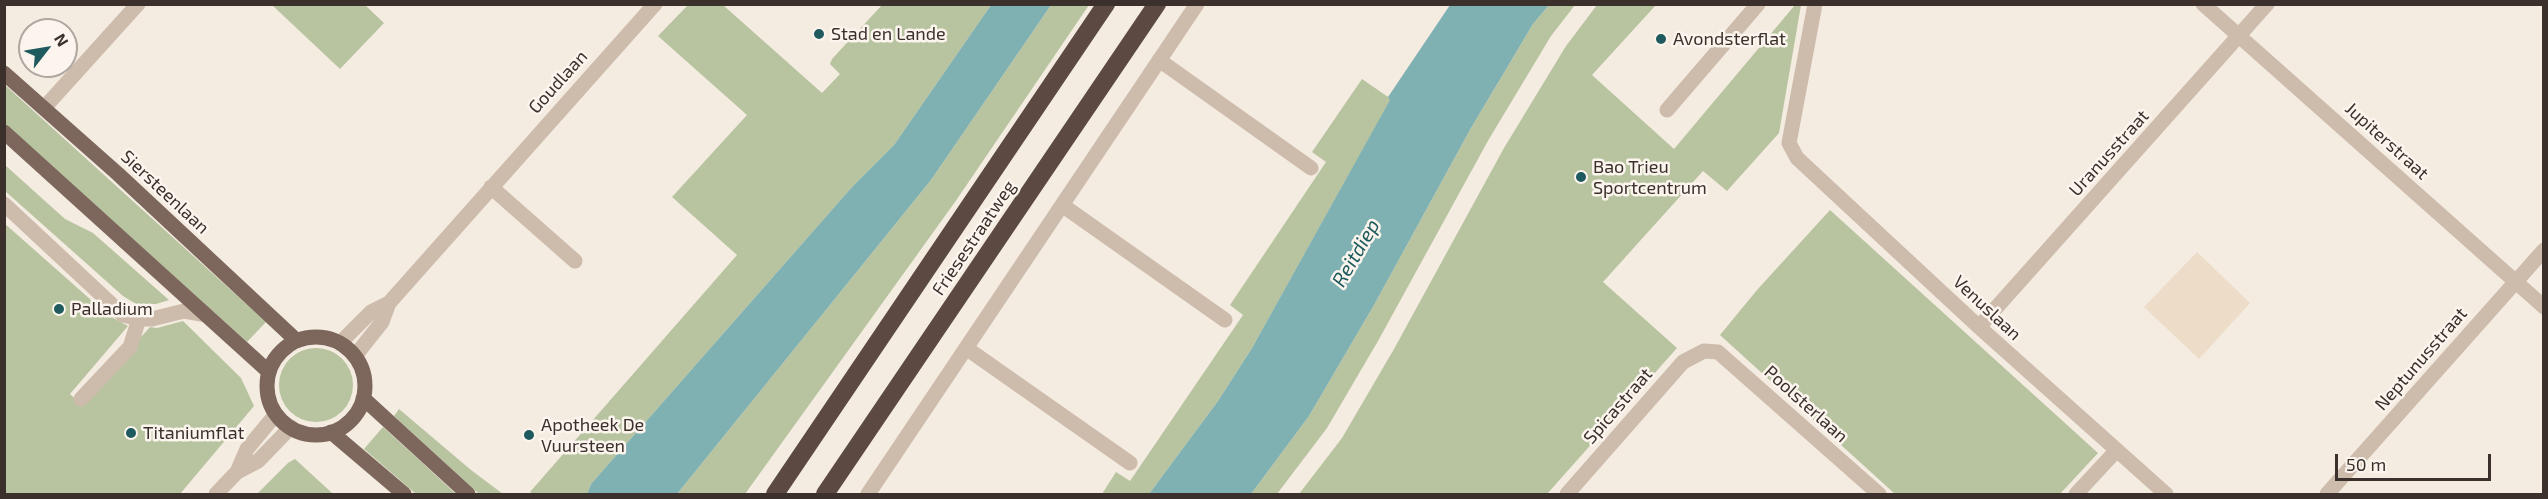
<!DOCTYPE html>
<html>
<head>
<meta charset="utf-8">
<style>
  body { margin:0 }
  #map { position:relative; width:2548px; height:499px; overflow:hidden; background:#f4ebe1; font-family:"Exo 2",sans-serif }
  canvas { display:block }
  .frame { position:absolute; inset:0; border:6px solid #3b302b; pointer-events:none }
  .north { position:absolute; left:18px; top:18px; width:60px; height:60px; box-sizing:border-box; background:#fbf5ee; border:2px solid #aea6a0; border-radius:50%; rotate:59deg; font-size:16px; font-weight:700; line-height:24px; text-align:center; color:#3b302b }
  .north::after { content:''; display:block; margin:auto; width:21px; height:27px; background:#1f5a5e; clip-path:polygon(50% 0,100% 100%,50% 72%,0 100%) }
  .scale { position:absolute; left:2335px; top:454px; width:156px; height:27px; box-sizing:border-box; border:3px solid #3b302b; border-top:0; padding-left:8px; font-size:18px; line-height:21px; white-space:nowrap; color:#3b302b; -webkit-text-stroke:4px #fbf5ee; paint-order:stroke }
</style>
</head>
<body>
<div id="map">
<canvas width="2548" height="499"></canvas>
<div class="frame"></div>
<div class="north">N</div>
<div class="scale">50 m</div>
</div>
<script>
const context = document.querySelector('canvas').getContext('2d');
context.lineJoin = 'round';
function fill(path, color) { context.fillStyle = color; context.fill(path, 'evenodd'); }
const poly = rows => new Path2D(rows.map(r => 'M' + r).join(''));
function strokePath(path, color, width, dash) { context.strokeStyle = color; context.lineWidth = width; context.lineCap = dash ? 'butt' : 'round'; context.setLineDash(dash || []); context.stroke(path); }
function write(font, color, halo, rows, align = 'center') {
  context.font = font + ' "Exo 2",sans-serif'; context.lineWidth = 5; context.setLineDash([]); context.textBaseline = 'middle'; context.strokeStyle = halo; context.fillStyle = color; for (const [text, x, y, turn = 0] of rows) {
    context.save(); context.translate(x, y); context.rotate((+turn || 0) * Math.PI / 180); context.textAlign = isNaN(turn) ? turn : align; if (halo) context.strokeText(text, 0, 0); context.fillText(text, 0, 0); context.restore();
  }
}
fill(poly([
  [272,5,365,5,384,23,340,69],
  [688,5,723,5,822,93,840,74,830,64,832,59,882,5,991,5,894,145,852,187,591,484,587,494,533,494,530,492,737,255,672,197,747,115,658,36],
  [1051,5,1089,5,955,202,745,494,677,494,931,180],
  [1549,5,1575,5,1551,36,1489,139,1378,341,1327,428,1277,494,1251,494,1309,416,1374,305,1471,128,1533,24],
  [1597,5,1656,5,1592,75,1674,149,1795,5,1801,5,1779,133,1727,191,1703,171,1603,282,1677,348,1547,494,1299,494,1342,438,1394,349,1504,148,1566,46],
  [1362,79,1391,99,1252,348,1218,401,1149,494,1102,494,1116,472,1130,481,1243,315,1230,305,1326,162,1312,152],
  [5,85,266,322,247,342,5,124],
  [5,165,65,219,93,233,169,300,156,304,136,304,123,296,5,191],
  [1830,210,2098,453,2060,494,1895,494,1720,335,1757,290],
  [4,223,108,315,128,326,70,394,81,404,150,327,157,328,183,321,241,378,254,406,180,494,5,494],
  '279 385a37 37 0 1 1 74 0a37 37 0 1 1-74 0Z',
  [399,409,471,470,503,494,479,494,394,416],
  [383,427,417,458,456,494,416,494,364,449],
  [295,459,332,493,334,494,257,494,288,463]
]), '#b8c4a0');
fill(poly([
  [2197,252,2250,303,2199,359,2144,307]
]), '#ecdcc8');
fill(poly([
  [991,5,1051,5,931,180,677,494,587,494,591,484,852,187,894,145],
  [1450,5,1549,5,1533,24,1471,128,1374,305,1309,416,1251,494,1149,494,1218,401,1252,348,1390,100,1388,97]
]), '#7fb0b2');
strokePath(poly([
  [1815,4,1789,143,1797,158,1979,327,2166,494],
  [2203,4,2544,307],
  [1159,60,1311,168],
  [44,108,138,4],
  [1667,110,1758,4],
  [491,187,575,261],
  [4,204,123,315,139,319,152,319,184,311,207,315],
  [1062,205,1225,320],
  [1979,327,2267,4],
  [340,343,371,312,389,303],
  [966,348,1130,463],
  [355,356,382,322,389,303,655,4],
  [81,399,130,347,139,319],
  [237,472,258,461,291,427],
  [216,494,237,472,247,449,276,414],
  [868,494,1197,4],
  [1567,494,1683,362,1704,351,1718,352,1879,494],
  [2076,494,2116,451],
  [2327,494,2544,250]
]), '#cdbbac', 15);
strokePath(poly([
  [4,73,118,174,297,341],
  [4,132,269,372],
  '267 386a49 49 0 1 1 98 0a49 49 0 1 1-98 0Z',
  [363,398,468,494],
  [331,432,404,494]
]), '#7d675c', 15);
strokePath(poly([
  [775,494,1106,4],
  [825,494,1157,4]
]), '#5c4a42', 18);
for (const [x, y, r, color] of [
  [819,34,6,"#1f5a5e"],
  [1661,39,6,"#1f5a5e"],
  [1581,177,6,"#1f5a5e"],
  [59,309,6,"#1f5a5e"],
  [131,433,6,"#1f5a5e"],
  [529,435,6,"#1f5a5e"]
]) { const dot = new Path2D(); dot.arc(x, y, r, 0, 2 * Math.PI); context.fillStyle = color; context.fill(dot); strokePath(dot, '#fbf5ee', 2); }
write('18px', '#3b302b', '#fbf5ee', [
  ["Stad en Lande",831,34],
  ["Avondsterflat",1673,39],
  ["Bao Trieu",1593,167],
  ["Sportcentrum",1593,188],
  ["Palladium",71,309],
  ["Apotheek De",541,425],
  ["Vuursteen",541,446],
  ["Titaniumflat",143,433]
], 'left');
write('18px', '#3b302b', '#fbf5ee', [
  ["Goudlaan",558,82,-48],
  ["Jupiterstraat",2387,141,42],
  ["Uranusstraat",2109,153,-48],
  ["Siersteenlaan",165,192,43],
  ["Friesestraatweg",974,238,-56],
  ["Venuslaan",1987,308,43],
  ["Neptunusstraat",2421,359,-49],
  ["Poolsterlaan",1806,404,42],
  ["Spicastraat",1618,406,-49]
]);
write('italic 20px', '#1f5a5e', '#fbf5ee', [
  ["Reitdiep",1356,253,-60]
]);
</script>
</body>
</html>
